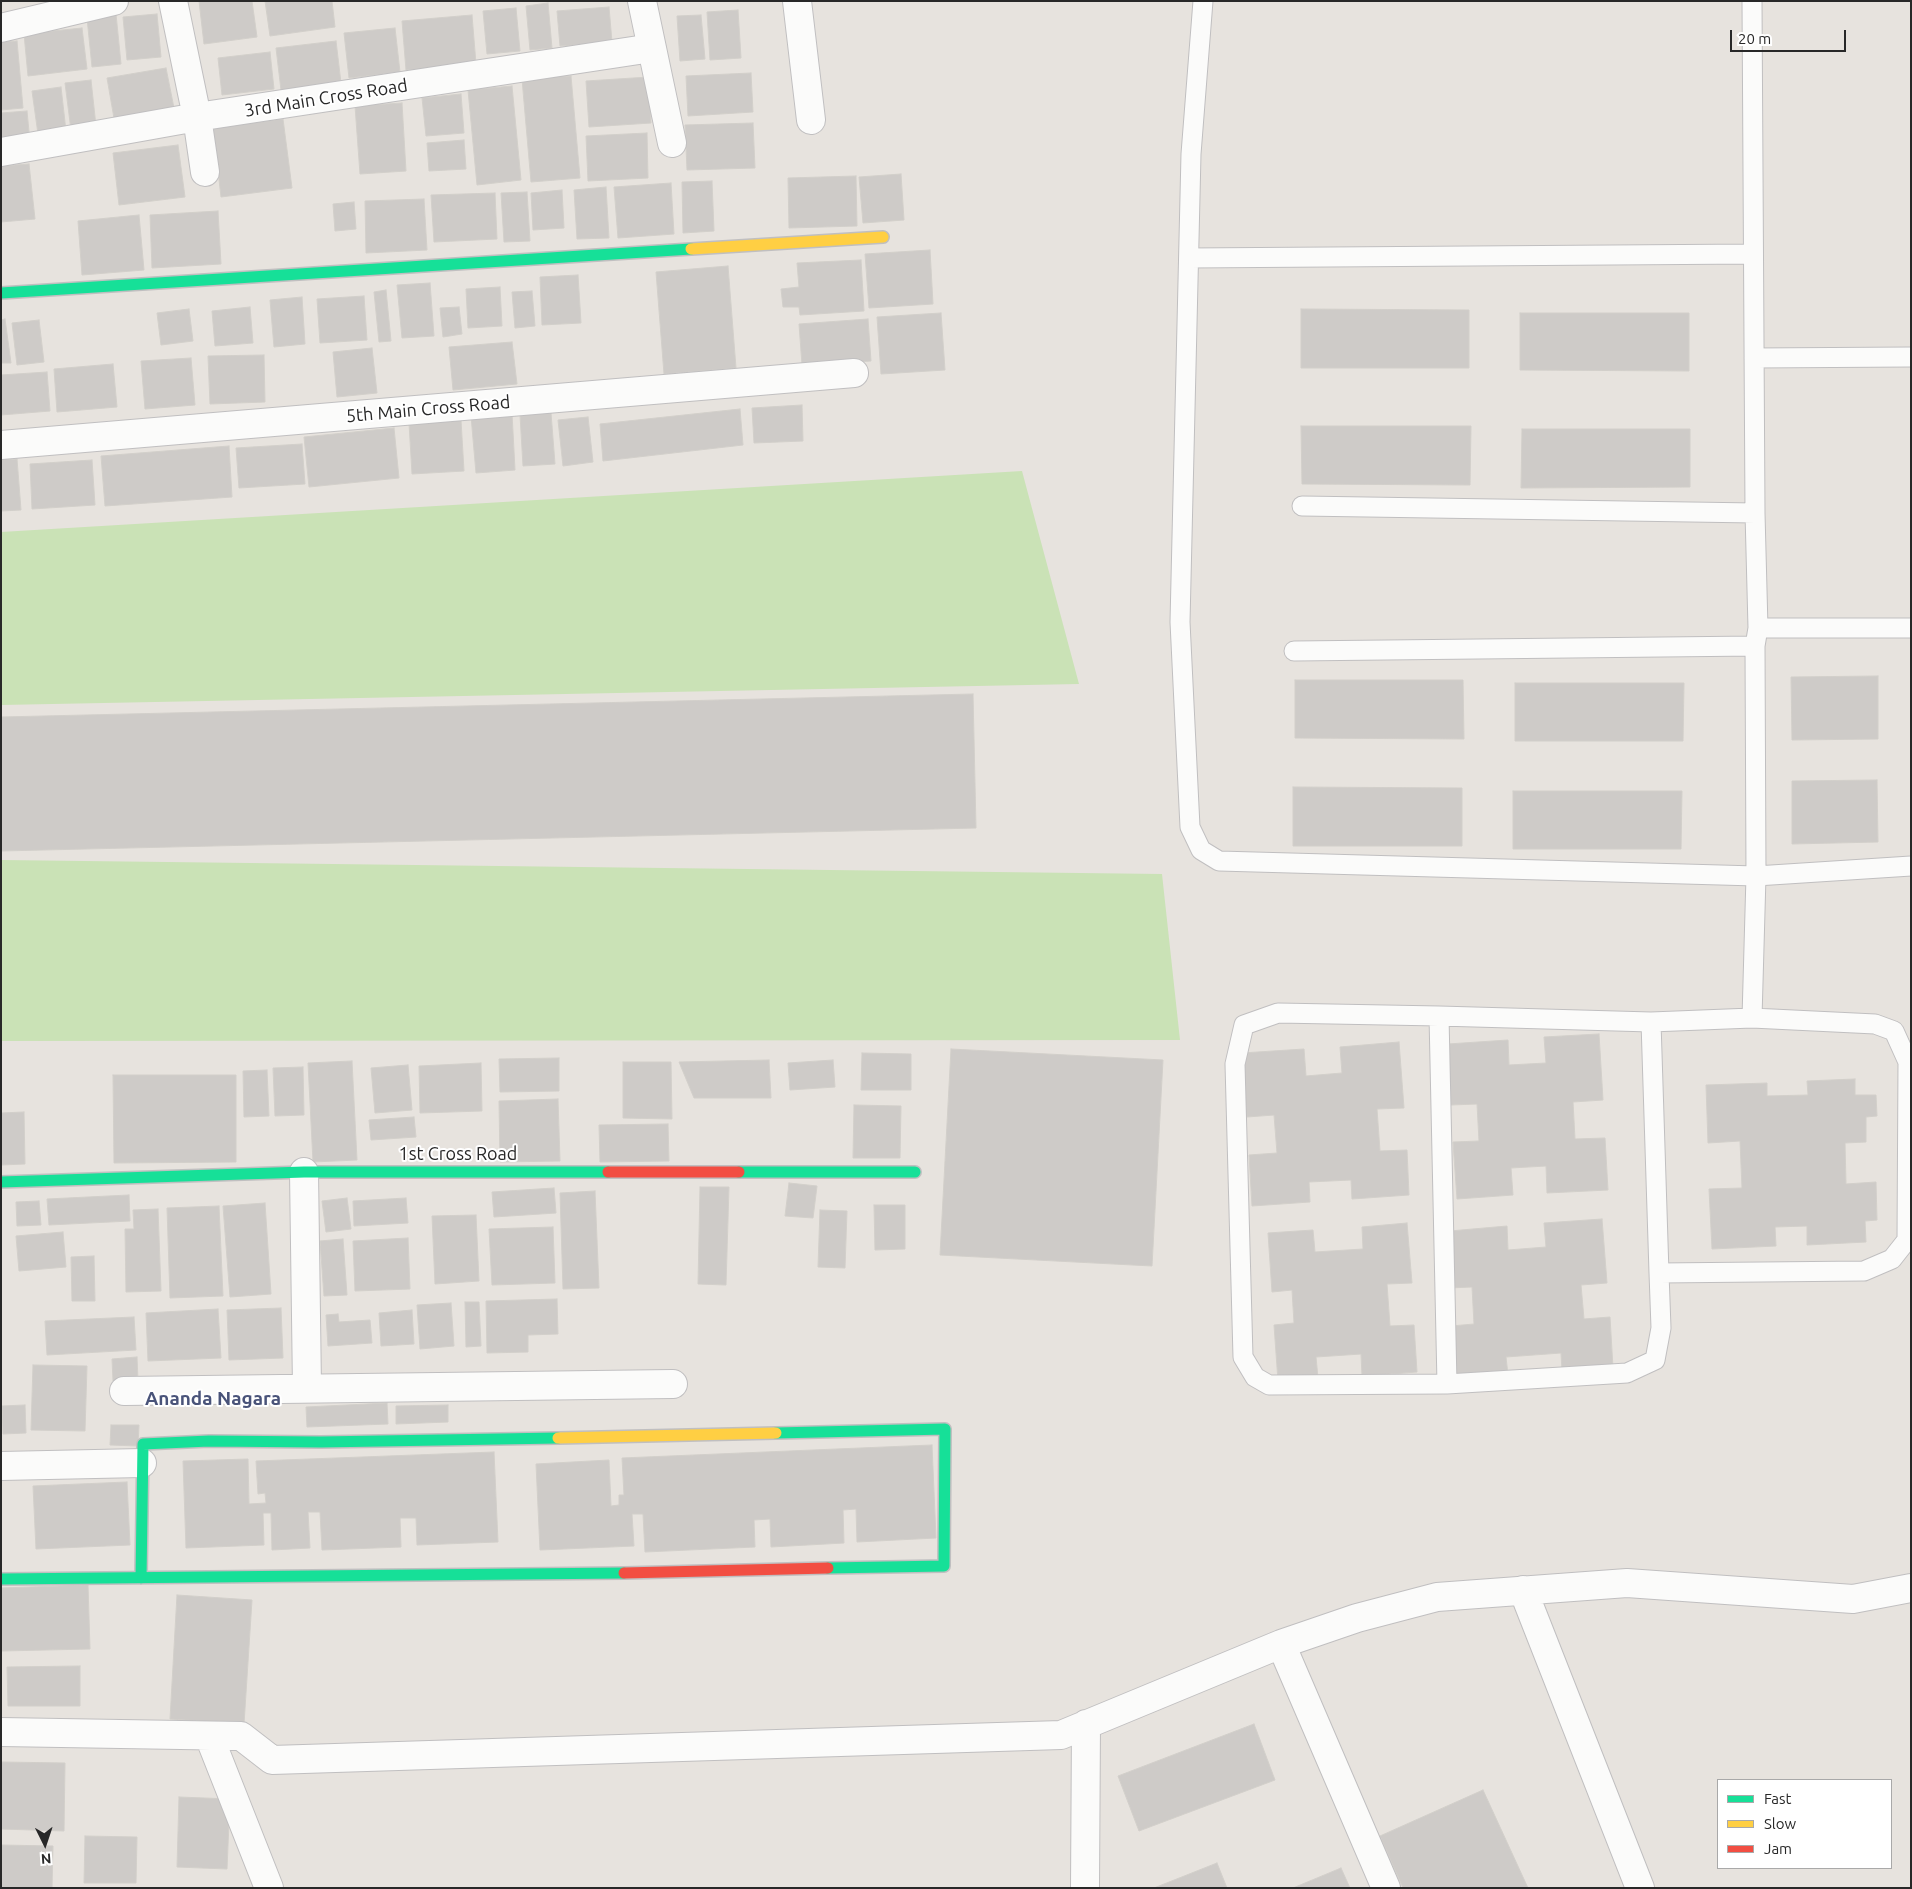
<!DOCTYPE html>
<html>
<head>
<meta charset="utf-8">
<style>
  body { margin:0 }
  #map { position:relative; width:1912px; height:1889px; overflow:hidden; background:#e7e3de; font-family:Ubuntu,sans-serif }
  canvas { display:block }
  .frame { position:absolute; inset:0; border:2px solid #282828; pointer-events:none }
  .legend { position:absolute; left:1717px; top:1779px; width:175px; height:90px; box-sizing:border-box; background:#fff; border:1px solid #a9a9a9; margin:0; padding:6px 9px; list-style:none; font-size:15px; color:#282828 }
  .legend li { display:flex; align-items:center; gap:10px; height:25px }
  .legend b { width:25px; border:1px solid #a9a9a9 }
  .north { position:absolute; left:20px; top:1819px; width:50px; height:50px; -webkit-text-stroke:4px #fff; paint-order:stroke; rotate:176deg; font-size:14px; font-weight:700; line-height:20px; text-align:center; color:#282828 }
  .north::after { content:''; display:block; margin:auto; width:18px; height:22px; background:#282828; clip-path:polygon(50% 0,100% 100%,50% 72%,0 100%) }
  .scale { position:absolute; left:1730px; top:30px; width:116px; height:22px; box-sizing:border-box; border:2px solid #282828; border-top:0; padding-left:6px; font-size:15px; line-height:18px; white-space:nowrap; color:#282828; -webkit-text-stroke:4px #fff; paint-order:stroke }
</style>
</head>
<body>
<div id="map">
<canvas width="1912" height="1889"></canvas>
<div class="frame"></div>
<ul class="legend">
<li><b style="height:6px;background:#16e098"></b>Fast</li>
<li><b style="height:6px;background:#ffcf43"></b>Slow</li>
<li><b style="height:6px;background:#f24e42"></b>Jam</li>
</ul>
<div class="north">N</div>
<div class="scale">20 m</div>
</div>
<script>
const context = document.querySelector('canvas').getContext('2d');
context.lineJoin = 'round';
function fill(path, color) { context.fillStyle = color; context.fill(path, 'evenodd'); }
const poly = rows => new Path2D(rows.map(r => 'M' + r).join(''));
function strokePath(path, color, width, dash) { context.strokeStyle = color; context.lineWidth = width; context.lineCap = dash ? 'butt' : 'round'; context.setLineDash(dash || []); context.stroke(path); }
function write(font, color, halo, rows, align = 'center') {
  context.font = font + ' Ubuntu,sans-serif'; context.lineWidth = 4; context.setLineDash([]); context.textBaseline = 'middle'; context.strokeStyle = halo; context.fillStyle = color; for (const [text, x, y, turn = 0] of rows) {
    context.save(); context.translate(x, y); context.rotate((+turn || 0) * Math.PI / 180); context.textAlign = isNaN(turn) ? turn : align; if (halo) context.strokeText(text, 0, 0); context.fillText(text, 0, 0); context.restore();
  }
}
fill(poly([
  [1022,471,1079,684,1,705,1,532],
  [1,860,1162,874,1180,1040,1,1041]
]), '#cae2b6');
const building = poly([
  [199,1,252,1,257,37,204,44,199,1],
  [265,1,332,1,335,27,270,36,265,1],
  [548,3,552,48,530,50,526,6,548,3],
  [609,7,612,42,560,46,557,11,609,7],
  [516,8,520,51,487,54,483,11,516,8],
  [738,10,741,58,710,60,707,12,738,10],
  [116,14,121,64,92,67,87,18,116,14],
  [157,14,161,57,127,60,123,17,157,14],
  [472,15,476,64,406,70,402,21,472,15],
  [701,15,705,59,680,61,677,16,701,15],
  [82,28,87,69,28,76,24,34,82,28],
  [395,28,400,72,349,78,344,33,395,28],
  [17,41,23,108,1,110,1,42,17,41],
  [336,41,341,83,281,90,276,48,336,41],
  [270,52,274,89,222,95,218,58,270,52],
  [166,68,175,113,115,124,107,78,166,68],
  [751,73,753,112,688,116,686,76,751,73],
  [571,76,580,178,531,182,522,79,571,76],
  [649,77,651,123,589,127,586,81,649,77],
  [91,80,96,126,71,130,65,83,91,80],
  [512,86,521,180,477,185,468,90,512,86],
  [61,87,66,131,38,134,32,91,61,87],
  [461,94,464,133,426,136,422,98,461,94],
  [402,103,406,171,360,174,355,106,402,103],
  [27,111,30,142,1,145,1,113,27,111],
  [283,119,292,188,221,197,213,128,283,119],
  [753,123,755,168,687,170,685,125,753,123],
  [647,133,648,178,588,181,586,136,647,133],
  [464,140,466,169,429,171,427,143,464,140],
  [178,145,185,197,119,205,113,153,178,145],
  [29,164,35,219,1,222,1,166,29,164],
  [901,174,904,220,863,223,859,177,901,174],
  [856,176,857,226,789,228,788,178,856,176],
  [712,181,714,231,683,233,682,182,712,181],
  [671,183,674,234,618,238,614,187,671,183],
  [606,187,609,238,577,239,574,190,606,187],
  [562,190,564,228,533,230,531,193,562,190],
  [527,192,530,241,504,242,501,193,527,192],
  [495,193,497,239,434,242,431,195,495,193],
  [424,199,427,250,366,253,365,201,424,199],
  [354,202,356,229,335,231,333,204,354,202],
  [218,211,221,264,152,268,150,215,218,211],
  [139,215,144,270,82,275,78,221,139,215],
  [930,250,933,304,869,308,865,254,930,250],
  [861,260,864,311,800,315,799,307,783,307,781,289,799,287,797,263,861,260],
  [728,266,736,368,664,374,656,272,728,266],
  [578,275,581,323,542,325,540,277,578,275],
  [430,283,434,336,402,338,397,285,430,283],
  [500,287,502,326,468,328,466,289,500,287],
  [386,290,391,341,379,342,374,292,386,290],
  [532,291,535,326,515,328,512,292,532,291],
  [364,296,367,340,320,343,317,299,364,296],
  [302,297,305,344,274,347,270,300,302,297],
  [250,307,253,343,215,346,212,311,250,307],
  [459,307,462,334,443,337,440,308,459,307],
  [189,309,193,341,161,345,157,313,189,309],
  [1301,309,1469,310,1469,368,1301,368,1301,309],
  [941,313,945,370,881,374,877,317,941,313],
  [1520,313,1689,313,1689,371,1520,370,1520,313],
  [5,319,11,363,1,363,1,320,5,319],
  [868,319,871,361,802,365,799,324,868,319],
  [39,320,44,362,17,365,12,323,39,320],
  [512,342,517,384,453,390,449,347,512,342],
  [372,348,377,393,337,397,333,352,372,348],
  [264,355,265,402,210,404,208,356,264,355],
  [191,358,195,405,145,409,141,361,191,358],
  [113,364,117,407,57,412,54,369,113,364],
  [47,372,50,411,1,415,1,375,47,372],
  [802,405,803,441,754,443,752,408,802,405],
  [740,409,743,445,603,461,600,424,740,409],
  [512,413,515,470,476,473,471,416,512,413],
  [551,413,555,464,523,466,520,415,551,413],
  [588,417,593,462,563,466,558,420,588,417],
  [461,420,464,471,412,474,409,423,461,420],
  [1301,426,1471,426,1470,485,1302,484,1301,426],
  [394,428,399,478,309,487,304,437,394,428],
  [1522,429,1690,429,1690,487,1521,488,1522,429],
  [302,444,305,484,239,488,236,448,302,444],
  [229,446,232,497,105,506,101,456,229,446],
  [17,459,21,510,1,511,1,460,17,459],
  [92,460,95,505,32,509,30,464,92,460],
  [1878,676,1878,739,1792,740,1791,677,1878,676],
  [1295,680,1463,680,1464,739,1295,738,1295,680],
  [1515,683,1684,683,1683,741,1515,741,1515,683],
  [973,694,976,828,1,851,1,717,973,694],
  [1877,780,1878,842,1792,844,1792,781,1877,780],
  [1293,787,1462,788,1462,846,1293,846,1293,787],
  [1513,791,1682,791,1681,849,1513,849,1513,791],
  [1599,1034,1603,1100,1573,1102,1575,1139,1605,1138,1608,1190,1547,1193,1546,1166,1511,1168,1513,1195,1457,1199,1453,1142,1479,1141,1477,1104,1451,1105,1448,1044,1508,1040,1509,1065,1546,1063,1544,1037,1599,1034],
  [1399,1042,1404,1108,1377,1109,1380,1151,1407,1150,1409,1195,1352,1199,1351,1180,1309,1182,1310,1202,1252,1206,1249,1155,1277,1153,1274,1115,1247,1117,1242,1053,1304,1049,1306,1076,1342,1073,1340,1047,1399,1042],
  [951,1049,1163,1060,1152,1266,940,1255,951,1049],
  [862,1053,911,1054,911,1090,861,1090,862,1053],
  [559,1058,559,1091,500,1092,499,1059,559,1058],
  [769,1060,771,1098,694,1098,679,1062,769,1060],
  [833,1060,835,1087,790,1090,788,1063,833,1060],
  [352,1061,357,1160,313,1162,308,1063,352,1061],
  [623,1062,671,1062,672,1119,623,1118,623,1062],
  [481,1063,482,1111,420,1113,419,1066,481,1063],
  [408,1065,412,1110,375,1113,371,1068,408,1065],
  [303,1067,304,1115,275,1116,273,1068,303,1067],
  [267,1070,269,1116,244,1117,243,1071,267,1070],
  [113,1075,236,1075,236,1162,114,1163,113,1075],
  [1855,1079,1855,1095,1876,1095,1877,1116,1866,1117,1866,1142,1845,1143,1846,1184,1876,1182,1877,1220,1865,1221,1866,1242,1807,1245,1807,1226,1775,1227,1776,1246,1712,1249,1709,1189,1742,1188,1740,1141,1708,1143,1706,1085,1767,1083,1767,1096,1808,1095,1807,1081,1855,1079],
  [558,1099,560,1161,500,1162,499,1101,558,1099],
  [854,1105,901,1106,900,1158,853,1158,854,1105],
  [24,1112,25,1164,1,1165,1,1113,24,1112],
  [414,1117,416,1137,371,1140,369,1120,414,1117],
  [668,1124,669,1161,600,1162,599,1125,668,1124],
  [789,1183,817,1186,813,1218,785,1216,789,1183],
  [700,1187,729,1187,726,1285,698,1284,700,1187],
  [554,1188,556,1213,494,1217,492,1192,554,1188],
  [595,1191,599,1288,563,1289,560,1193,595,1191],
  [129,1195,130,1221,49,1225,47,1199,129,1195],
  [347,1198,351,1229,326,1232,322,1201,347,1198],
  [406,1198,408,1223,354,1226,353,1201,406,1198],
  [39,1201,41,1225,17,1226,16,1202,39,1201],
  [265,1203,271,1294,230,1297,223,1206,265,1203],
  [874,1205,905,1205,905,1249,875,1250,874,1205],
  [219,1206,223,1296,170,1298,167,1208,219,1206],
  [158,1209,161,1291,126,1292,125,1229,134,1229,133,1210,158,1209],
  [820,1210,847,1211,845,1268,818,1267,820,1210],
  [476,1215,479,1281,435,1284,432,1216,476,1215],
  [1602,1219,1607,1283,1581,1285,1584,1319,1610,1317,1613,1368,1562,1371,1561,1353,1506,1357,1508,1375,1456,1379,1451,1326,1474,1324,1472,1287,1449,1288,1450,1231,1507,1226,1508,1250,1546,1247,1544,1223,1602,1219],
  [1407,1223,1412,1283,1387,1284,1390,1326,1414,1325,1417,1372,1362,1376,1361,1354,1316,1357,1318,1378,1278,1381,1274,1325,1294,1323,1292,1290,1272,1292,1268,1233,1313,1230,1315,1252,1363,1249,1362,1227,1407,1223],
  [553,1227,555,1283,492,1285,489,1229,553,1227],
  [63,1232,66,1267,19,1271,16,1236,63,1232],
  [408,1238,410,1289,355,1291,353,1241,408,1238],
  [343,1239,347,1295,324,1296,320,1241,343,1239],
  [94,1256,95,1301,72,1301,71,1257,94,1256],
  [557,1299,558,1334,528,1335,528,1352,487,1353,486,1301,557,1299],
  [465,1302,479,1302,481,1346,466,1347,465,1302],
  [451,1303,454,1346,420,1349,417,1305,451,1303],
  [281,1308,283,1358,229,1360,227,1310,281,1308],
  [218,1309,221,1358,148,1361,146,1313,218,1309],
  [412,1310,414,1344,381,1346,379,1313,412,1310],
  [338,1314,339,1322,370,1320,372,1343,328,1346,326,1315,338,1314],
  [134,1317,136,1350,47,1355,45,1321,134,1317],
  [137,1357,138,1380,113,1381,112,1359,137,1357],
  [33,1365,87,1366,85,1431,31,1430,33,1365],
  [387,1403,388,1424,307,1427,306,1407,387,1403],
  [25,1405,26,1433,3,1434,2,1406,25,1405],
  [448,1405,448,1422,396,1424,396,1406,448,1405],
  [111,1425,139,1425,138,1446,110,1445,111,1425],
  [932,1445,936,1538,857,1542,856,1509,843,1510,844,1543,771,1547,770,1519,754,1520,755,1547,645,1552,643,1514,632,1514,634,1546,540,1550,536,1464,609,1460,611,1506,619,1505,619,1495,624,1495,622,1458,932,1445],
  [494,1452,498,1542,417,1545,416,1518,400,1518,401,1547,322,1550,320,1512,308,1512,310,1548,272,1550,271,1513,263,1513,264,1545,186,1548,183,1461,248,1459,249,1504,266,1503,265,1493,258,1494,256,1461,494,1452],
  [127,1482,130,1545,36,1549,33,1486,127,1482],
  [88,1585,90,1649,2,1651,1,1588,88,1585],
  [177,1595,252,1600,244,1724,170,1719,177,1595],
  [80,1666,80,1706,8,1706,7,1667,80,1666],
  [1254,1724,1275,1780,1139,1831,1118,1776,1254,1724],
  [1,1762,65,1763,64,1831,1,1829,1,1762],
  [1483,1790,1528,1888,1403,1888,1380,1836,1483,1790],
  [179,1797,230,1799,227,1869,177,1867,179,1797],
  [85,1836,137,1837,136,1883,84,1883,85,1836],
  [1,1845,53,1846,52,1888,1,1888,1,1845],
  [1217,1863,1227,1888,1154,1888,1217,1863],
  [1341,1868,1350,1888,1293,1888,1341,1868]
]);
fill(building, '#cecbc8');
strokePath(building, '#d2cfca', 1);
const lane = poly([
  [1203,1,1191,154,1180,622,1190,827,1201,850,1219,861,1756,876,1911,866],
  [1752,1,1755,513,1758,628,1755,646,1756,876,1752,1018],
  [1189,258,1753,254],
  [1754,358,1911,357],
  [1302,506,1755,513],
  [1758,628,1911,628],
  [1294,651,1755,646],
  [1439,1016,1447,1384],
  [1651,1022,1659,1273,1661,1328,1655,1360,1627,1373,1447,1384,1269,1385,1255,1377,1243,1357,1235,1064,1244,1025,1278,1013,1439,1016,1651,1022,1752,1018,1875,1024,1894,1031,1908,1062,1907,1240,1892,1259,1864,1271,1659,1273]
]);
const street = poly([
  [173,1,197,117,205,172],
  [642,1,672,143],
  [797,1,811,120],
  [1,28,114,1],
  [1,152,197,117,652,48],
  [1,445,854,373],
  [304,1172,307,1388],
  [124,1391,673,1384],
  [1,1466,142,1463],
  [1523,1590,1640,1888],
  [1281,1644,1386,1888],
  [1,1732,241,1736,272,1760,1061,1735,1281,1644,1357,1618,1437,1597,1627,1583,1853,1599,1911,1588],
  [209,1736,269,1888],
  [1085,1888,1086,1724]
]);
const fast = poly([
  [1,293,691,249],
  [739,1172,915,1172],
  [1,1182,304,1172,608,1172],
  [776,1433,945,1429,944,1566,828,1568],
  [141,1578,143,1444,209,1441,321,1442,558,1438],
  [1,1579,624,1573]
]);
const slow = poly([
  [691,249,883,237],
  [558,1438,776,1433]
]);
const jam = poly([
  [608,1172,739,1172],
  [624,1573,828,1568]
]);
strokePath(lane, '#c0bfc0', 21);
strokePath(street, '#c0bfc0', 30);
strokePath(fast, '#c0bfc0', 14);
strokePath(slow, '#c0bfc0', 14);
strokePath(jam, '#c0bfc0', 14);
strokePath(lane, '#fbfbfa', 19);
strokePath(street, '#fbfbfa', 28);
strokePath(fast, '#16e098', 11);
strokePath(slow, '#ffcf43', 11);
strokePath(jam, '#f24e42', 11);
write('18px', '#282828', '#fff', [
  ["3rd Main Cross Road",326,98,-9],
  ["5th Main Cross Road",428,409,-5],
  ["1st Cross Road",458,1154]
]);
write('bold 19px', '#495379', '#fff', [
  ["Ananda Nagara",213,1399]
]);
</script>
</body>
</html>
